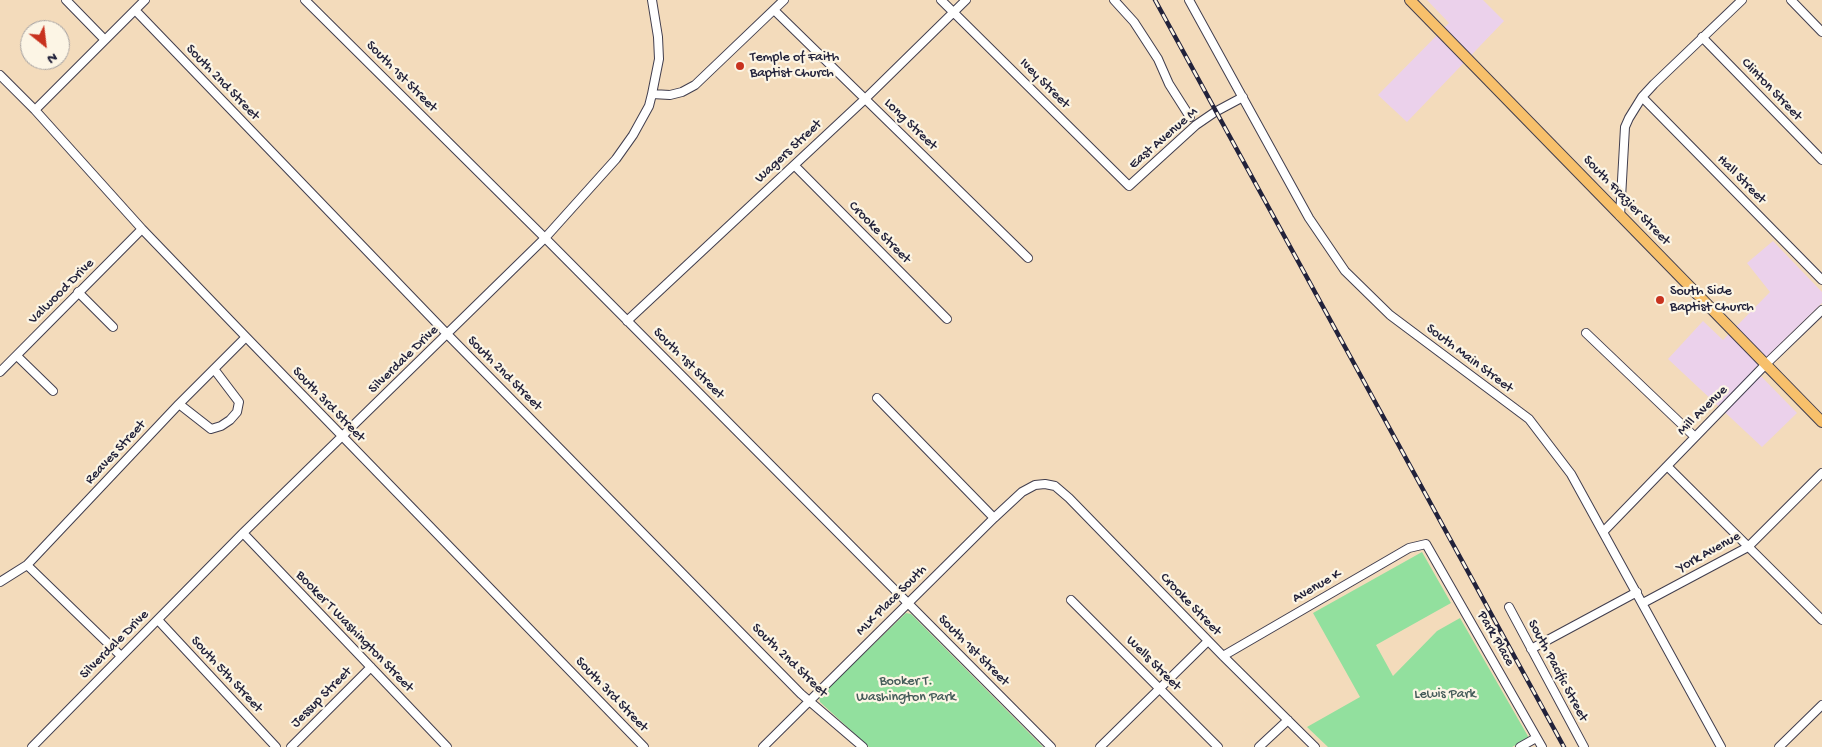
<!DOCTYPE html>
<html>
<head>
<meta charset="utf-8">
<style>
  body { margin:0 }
  #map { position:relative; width:1822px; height:747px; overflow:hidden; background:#f3dbbb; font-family:"Gochi Hand",sans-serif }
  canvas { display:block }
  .north { position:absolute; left:20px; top:20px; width:50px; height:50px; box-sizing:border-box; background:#fcf5e5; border:1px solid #a5a1a1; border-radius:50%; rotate:151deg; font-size:14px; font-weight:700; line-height:20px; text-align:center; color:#22223b }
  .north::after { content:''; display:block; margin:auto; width:18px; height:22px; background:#c8321e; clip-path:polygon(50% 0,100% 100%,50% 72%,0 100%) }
</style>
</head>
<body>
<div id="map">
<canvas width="1822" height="747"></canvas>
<div class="north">N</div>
</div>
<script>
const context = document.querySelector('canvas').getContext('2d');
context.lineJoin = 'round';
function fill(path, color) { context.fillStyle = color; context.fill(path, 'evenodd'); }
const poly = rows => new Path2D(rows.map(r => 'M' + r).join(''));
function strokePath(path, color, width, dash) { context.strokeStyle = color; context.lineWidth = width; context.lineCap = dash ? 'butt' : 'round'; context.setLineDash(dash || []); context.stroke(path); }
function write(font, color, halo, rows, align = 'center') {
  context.font = font + ' "Gochi Hand",sans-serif'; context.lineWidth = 4.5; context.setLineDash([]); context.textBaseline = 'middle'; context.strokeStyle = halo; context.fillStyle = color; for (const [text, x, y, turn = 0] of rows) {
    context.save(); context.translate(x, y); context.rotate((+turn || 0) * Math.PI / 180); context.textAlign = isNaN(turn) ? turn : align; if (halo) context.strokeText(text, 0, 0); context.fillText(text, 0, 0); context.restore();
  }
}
fill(poly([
  [1427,0,1483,0,1504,21,1407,122,1378,95,1449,23],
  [1773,241,1822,292,1822,303,1754,369,1797,413,1762,447,1668,359,1703,321,1723,340,1770,292,1747,263]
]), '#ebd1eb');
fill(poly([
  [1422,552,1451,603,1376,645,1393,676,1437,631,1460,618,1529,738,1512,747,1328,747,1307,727,1360,697,1313,613],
  [906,613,911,614,1043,747,869,747,820,702,819,697]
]), '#92e09e');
const minor = poly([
  [66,0,105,40],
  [305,0,545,238,1051,747],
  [941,0,1129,186,1196,125,1215,112,1243,97],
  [1114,0,1134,22,1158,59,1169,84,1190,117],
  [1189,0,1309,218,1345,271,1390,315,1529,419,1571,474,1721,747],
  [1791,0,1822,32],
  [135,10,448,335,801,694,863,747],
  [774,10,1028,258],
  [1702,37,1822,160],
  [0,75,35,110,142,229,246,337,644,747],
  [652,94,670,95,682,92,695,85,784,0],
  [1642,97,1822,280],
  [35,110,145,0],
  [794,165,947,319],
  [1620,216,1625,127,1629,118,1642,97,1654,84,1742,0],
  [78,292,113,327],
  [627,321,865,99,966,0],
  [1586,333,1695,437],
  [17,356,53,391],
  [0,372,142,229],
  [877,398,994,518],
  [179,404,211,429,221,426,230,420,237,412,239,402,214,369],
  [1667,466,1822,620],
  [1604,531,1765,365,1822,310],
  [243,533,447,747],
  [27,565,121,656],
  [0,582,27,565,179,404,246,337],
  [1071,600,1218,747],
  [1643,603,1748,547,1822,473],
  [1509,607,1584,747],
  [158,620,276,747],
  [1531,649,1637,592],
  [1223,656,1409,548,1426,544,1542,747],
  [32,747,243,533,545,238,616,159,633,135,649,106,652,94,659,59,658,37,652,0],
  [291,747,371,667],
  [763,747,994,518,1022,492,1035,485,1045,484,1055,486,1069,498,1223,656,1315,747],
  [1100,747,1208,641],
  [1259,747,1288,720],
  [1520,747,1536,738],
  [1779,747,1822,705]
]);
const major = poly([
  [1410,0,1822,422]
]);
strokePath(minor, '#413e4e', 10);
strokePath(major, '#413e4e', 12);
strokePath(minor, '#fff', 8);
strokePath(major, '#f7c06b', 10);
const rail = poly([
  [1155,0,1564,747]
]);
strokePath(rail, '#22223b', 4.5);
strokePath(rail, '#fcf5e5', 2.5, [8]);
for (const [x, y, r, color] of [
  [740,66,5,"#c8321e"],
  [1660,300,5,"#c8321e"]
]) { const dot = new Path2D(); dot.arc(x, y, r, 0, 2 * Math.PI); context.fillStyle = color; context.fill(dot); strokePath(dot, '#fcf5e5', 2); }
write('14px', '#22223b', '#fcf5e5', [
  ["Temple of Faith",750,58],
  ["Baptist Church",750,74],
  ["South Side",1670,292],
  ["Baptist Church",1670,308]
], 'left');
write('14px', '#22223b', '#fcf5e5', [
  ["South 1st Street",401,77,45],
  ["South 2nd Street",222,83,46],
  ["Ivey Street",1044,84,45],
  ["Clinton Street",1771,90,46],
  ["Long Street",910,125,44],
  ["East Avenue M",1164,139,-41],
  ["Wagers Street",789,152,-43],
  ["Hall Street",1741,180,45],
  ["South Frazier Street",1626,201,46],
  ["Crooke Street",879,233,45],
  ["Valwood Drive",62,292,-45],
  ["South Main Street",1469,359,37],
  ["Silverdale Drive",404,360,-44],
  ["South 1st Street",688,364,45],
  ["South 2nd Street",504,374,45],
  ["South 3rd Street",328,405,46],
  ["Mill Avenue",1703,411,-45],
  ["Reaves Street",116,453,-47],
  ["York Avenue",1709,553,-29],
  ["Avenue K",1317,587,-30],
  ["MLK Place South",892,601,-45],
  ["Crooke Street",1190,605,46],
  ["Booker T Washington Street",354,632,46],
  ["Park Place",1495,639,60],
  ["Silverdale Drive",115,645,-45],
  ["South 1st Street",973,651,45],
  ["South 2nd Street",789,661,44],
  ["Wells Street",1153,664,45],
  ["South Pacific Street",1557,671,62],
  ["South 5th Street",226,675,47],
  ["South 3rd Street",611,695,46],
  ["Jessup Street",322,698,-45]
]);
write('14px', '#445b59', '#fcf5e5', [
  ["Booker T.",906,682],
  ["Washington Park",906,698],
  ["Lewis Park",1445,695]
]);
</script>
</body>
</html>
